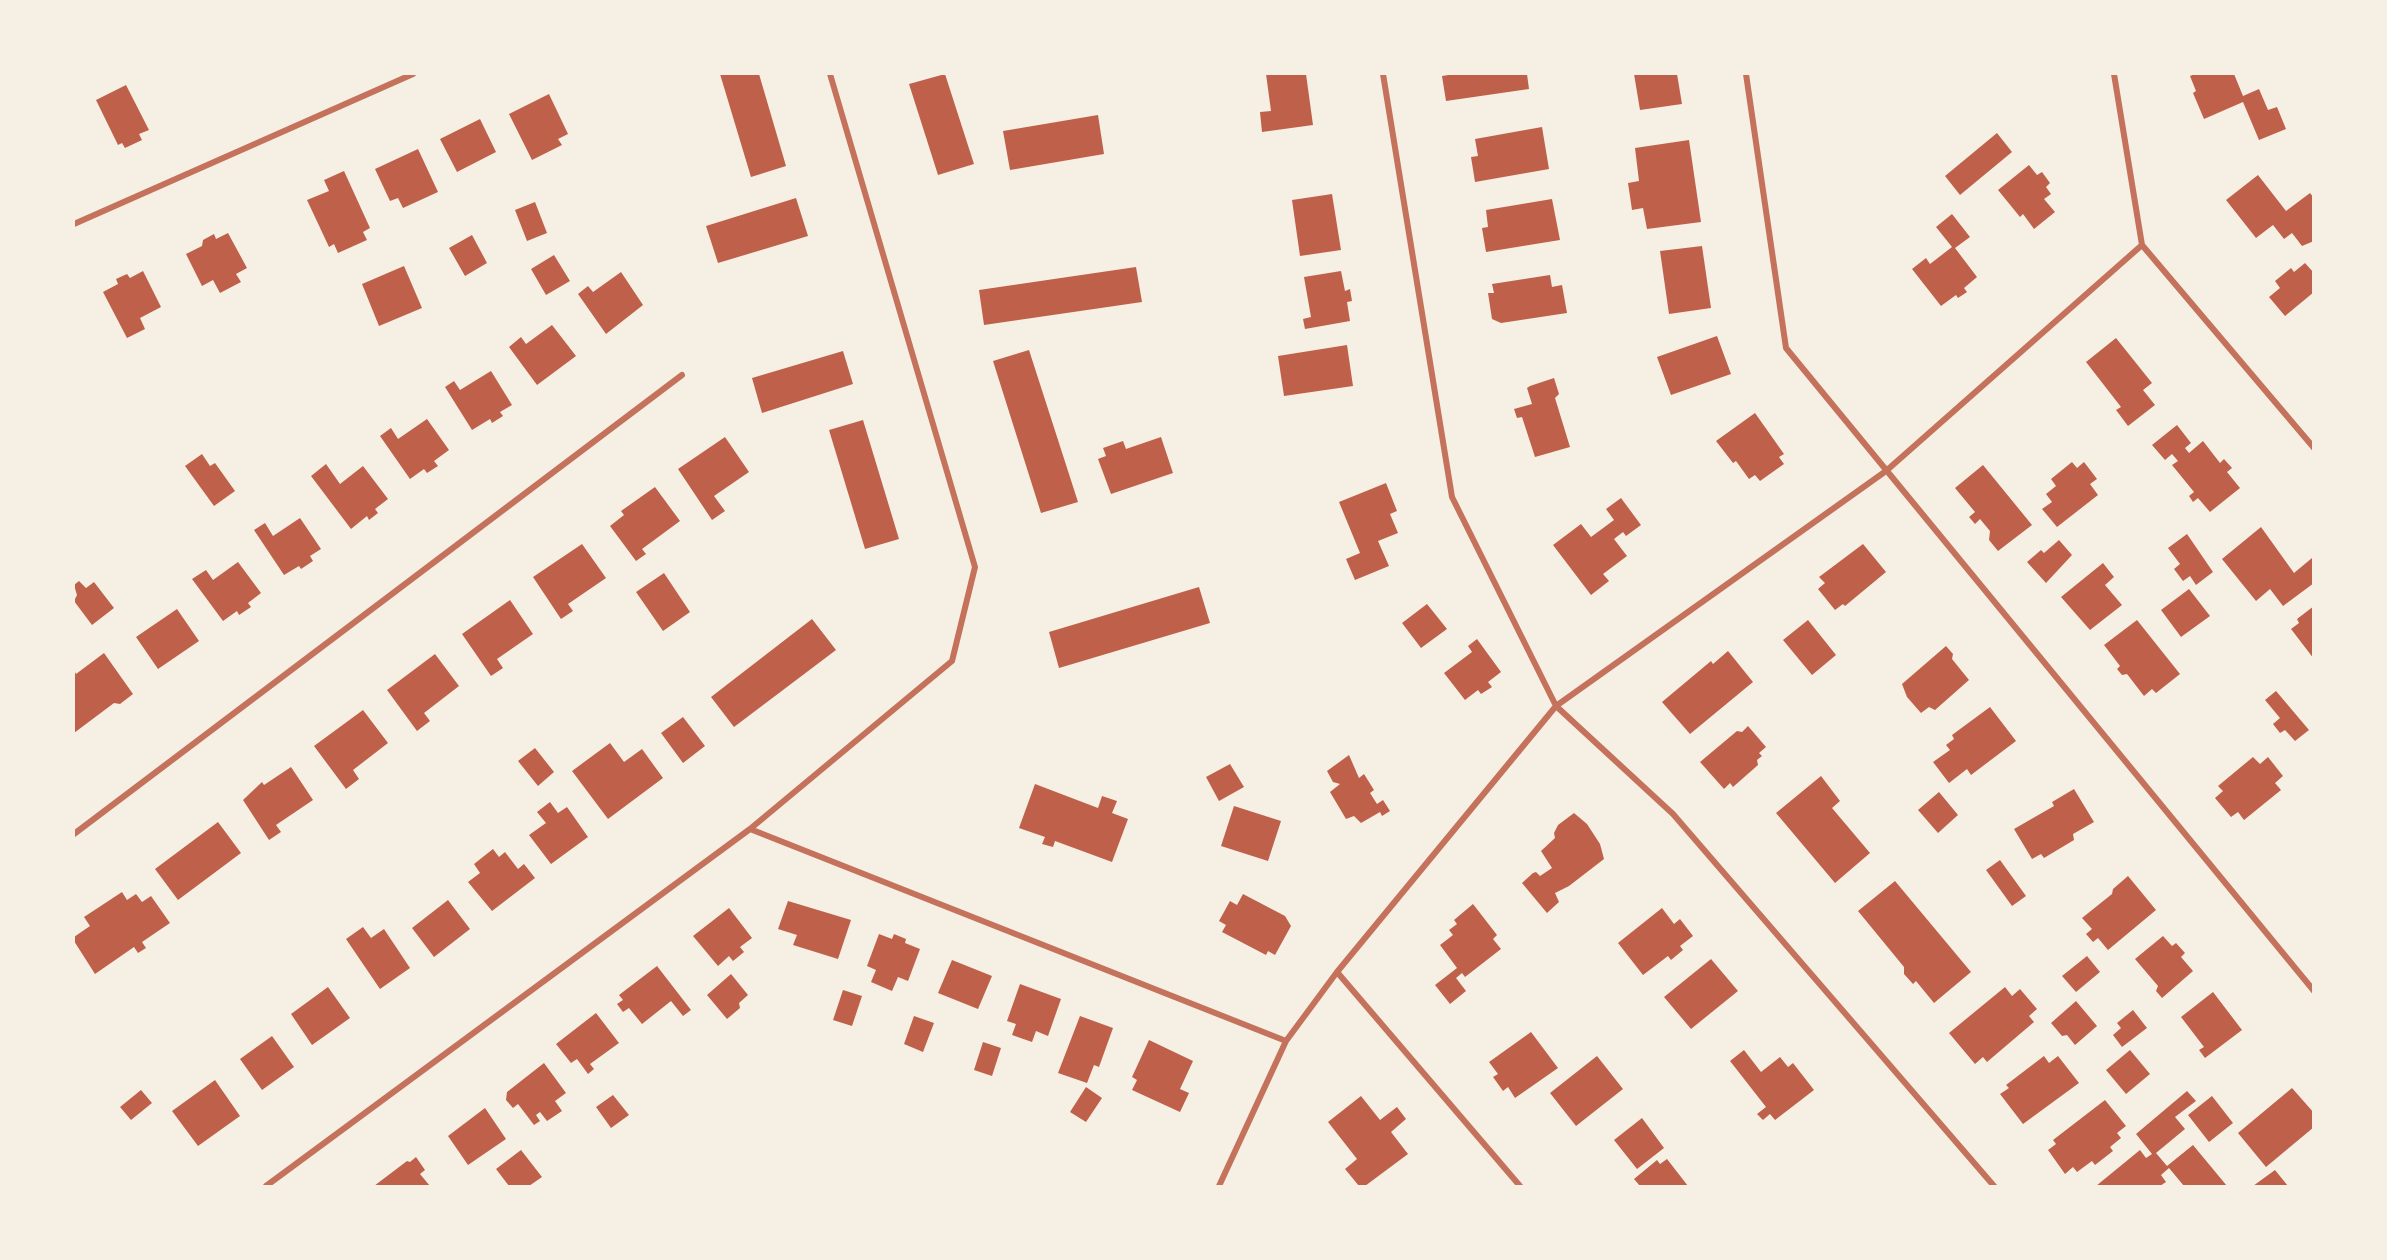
<!DOCTYPE html>
<html>
<head>
<meta charset="utf-8">
<style>
  body { margin:0 }
  #map { position:relative; width:2387px; height:1260px; overflow:hidden; background:#f6efe4; font-family:"Noto Sans",sans-serif }
  canvas { display:block }
  .frame { position:absolute; inset:0; border:75px solid #f6efe4; pointer-events:none }
</style>
</head>
<body>
<div id="map">
<canvas width="2387" height="1260"></canvas>
<div class="frame"></div>
</div>
<script>
const context = document.querySelector('canvas').getContext('2d');
context.lineJoin = 'round';
function fill(path, color) { context.fillStyle = color; context.fill(path, 'evenodd'); }
const poly = rows => new Path2D(rows.map(r => 'M' + r).join(''));
function strokePath(path, color, width, dash) { context.strokeStyle = color; context.lineWidth = width; context.lineCap = dash ? 'butt' : 'round'; context.setLineDash(dash || []); context.stroke(path); }
fill(poly([
  [720,74,759,74,786,166,751,177],
  [945,74,974,164,938,175,909,84],
  [1266,74,1306,74,1313,125,1262,132,1260,112,1271,111],
  [1455,74,1527,74,1529,89,1446,101,1442,76],
  [1634,74,1677,74,1682,104,1640,110],
  [2195,74,2234,74,2243,96,2259,89,2268,110,2277,107,2286,129,2259,140,2243,102,2204,119,2193,93,2196,91,2190,76],
  [126,85,149,130,139,134,142,140,125,148,122,143,118,145,96,100],
  [549,94,568,134,558,139,562,145,532,160,509,114],
  [1098,115,1104,154,1010,170,1003,131],
  [480,119,496,152,457,172,440,139],
  [1542,127,1549,169,1475,182,1471,157,1478,156,1475,139],
  [1997,133,2012,152,1960,195,1945,176],
  [1689,140,1701,222,1647,229,1643,208,1632,210,1628,183,1639,181,1635,148],
  [418,149,438,192,403,208,398,198,390,201,375,169],
  [2029,165,2037,175,2042,172,2050,183,2046,187,2051,194,2044,199,2055,212,2034,229,2023,214,2020,217,1998,190],
  [344,171,370,228,363,232,367,240,338,253,334,244,329,247,307,200,329,191,324,180],
  [2258,175,2286,211,2310,193,2314,198,2314,241,2302,246,2292,233,2284,239,2273,225,2256,238,2226,200],
  [1332,194,1341,250,1300,256,1292,200],
  [796,198,808,236,718,263,706,226],
  [1552,199,1560,240,1486,252,1482,228,1488,227,1486,210],
  [535,202,547,233,527,241,515,210],
  [1952,214,1970,237,1955,248,1977,277,1964,288,1967,292,1958,298,1956,295,1941,306,1912,269,1926,258,1930,264,1952,247,1936,227],
  [228,233,247,268,236,274,241,282,220,293,213,280,202,286,186,254,202,246,203,240,214,234,216,239],
  [472,235,487,263,465,276,449,248],
  [1702,246,1711,308,1669,314,1660,251],
  [554,255,570,281,546,295,531,269],
  [2305,263,2314,273,2314,292,2285,316,2269,297,2280,288,2275,281,2291,268,2294,272],
  [404,266,422,308,379,326,362,284],
  [1136,267,1142,302,984,325,979,290],
  [143,271,161,307,140,318,145,329,127,338,103,292,118,284,116,279,127,274,130,278],
  [1341,271,1345,291,1350,289,1352,301,1347,302,1350,321,1305,329,1303,319,1311,317,1304,277],
  [621,272,643,305,606,334,578,294,588,286,593,292],
  [1550,275,1552,287,1562,285,1567,313,1501,323,1492,319,1488,293,1494,293,1492,284],
  [552,325,576,356,537,385,509,347,521,337,526,344],
  [1717,336,1731,374,1671,395,1657,357],
  [2116,338,2152,383,2143,390,2155,405,2128,426,2116,410,2121,407,2086,362],
  [1347,345,1353,386,1284,396,1278,356],
  [1029,350,1078,502,1041,513,993,361],
  [843,351,853,384,762,413,752,378],
  [491,371,512,405,500,412,503,416,492,423,490,419,472,430,445,387,454,381,460,390],
  [1554,378,1559,394,1555,398,1570,447,1535,457,1522,417,1517,418,1514,409,1532,404,1527,388,1530,386],
  [1755,413,1784,454,1779,457,1784,464,1760,481,1755,475,1749,479,1736,461,1733,463,1716,441],
  [427,419,449,450,434,461,438,466,427,473,424,469,410,479,380,436,391,428,398,439],
  [863,420,899,539,865,549,829,430],
  [2177,425,2191,443,2185,448,2189,453,2203,441,2220,463,2224,459,2232,468,2227,472,2240,488,2210,512,2198,498,2193,502,2189,496,2194,492,2172,465,2178,461,2172,454,2165,460,2152,445],
  [725,437,749,472,714,496,725,511,712,520,678,469],
  [1161,437,1173,473,1111,494,1098,459,1106,456,1103,448,1123,441,1126,449],
  [202,454,210,466,215,463,235,491,214,506,185,466],
  [2072,462,2077,468,2084,462,2097,479,2090,484,2098,495,2057,527,2042,509,2052,502,2046,494,2056,486,2051,479],
  [326,464,340,484,363,466,388,499,375,509,378,513,369,520,367,516,351,529,311,476],
  [1983,465,2032,525,1998,551,1989,540,1990,531,1980,519,1975,524,1969,517,1975,512,1955,488],
  [1386,483,1397,511,1390,514,1398,533,1378,541,1389,566,1355,580,1346,559,1360,553,1339,502],
  [655,487,680,521,642,549,646,554,636,561,610,526,624,515,621,511],
  [1621,498,1641,525,1626,536,1623,532,1614,539,1627,556,1603,574,1609,581,1591,595,1553,545,1581,524,1591,537,1614,520,1606,509],
  [300,518,321,549,310,556,313,561,301,569,299,566,284,575,254,530,265,523,273,536],
  [2261,527,2294,573,2312,558,2314,560,2314,583,2283,606,2270,589,2256,601,2222,559],
  [2187,534,2213,572,2196,585,2190,576,2183,581,2174,569,2180,564,2168,548],
  [2059,540,2072,555,2046,583,2027,562,2041,550,2044,553],
  [582,544,606,578,568,604,573,611,561,619,533,577],
  [1863,544,1886,572,1845,606,1843,604,1835,610,1818,589,1825,583,1819,577],
  [238,562,261,593,248,603,251,607,239,615,237,611,223,621,192,579,206,570,213,580],
  [2103,563,2114,577,2105,585,2122,605,2090,630,2061,597],
  [664,573,690,612,663,631,636,592],
  [79,581,86,588,94,582,114,608,92,625,74,601,77,595,74,585],
  [1199,587,1210,623,1059,668,1049,632],
  [2189,589,2210,616,2181,637,2161,610],
  [510,600,533,634,497,659,503,668,491,676,462,634],
  [1427,604,1447,629,1421,648,1402,623],
  [2314,606,2314,659,2291,629,2299,623,2297,619],
  [177,609,199,641,158,669,136,637],
  [812,619,836,650,734,727,711,697],
  [1808,620,1836,655,1812,675,1783,640],
  [2137,620,2180,674,2156,693,2152,689,2144,696,2127,674,2122,675,2117,669,2120,666,2104,645],
  [1477,639,1501,672,1488,682,1492,687,1481,694,1478,690,1465,700,1444,673,1472,652,1468,646],
  [1946,646,1953,654,1952,659,1969,680,1935,710,1929,707,1921,713,1907,697,1902,684],
  [1728,651,1753,682,1690,734,1662,702,1711,661,1713,664],
  [104,653,133,694,120,704,114,703,74,733,74,670,76,674],
  [435,654,459,686,424,713,430,721,417,731,387,690],
  [2276,691,2309,730,2295,741,2285,730,2280,733,2273,724,2280,718,2265,700],
  [1990,707,2016,741,1971,775,1967,769,1949,783,1933,762,1950,750,1946,745,1954,739,1952,735],
  [363,710,388,743,353,770,359,779,346,789,314,746],
  [683,717,705,746,683,763,661,733],
  [1748,726,1766,747,1759,753,1762,756,1757,760,1758,765,1733,787,1730,783,1724,789,1700,762,1737,731,1742,732],
  [610,743,624,762,642,749,663,778,608,819,572,771],
  [535,748,554,772,538,786,518,761],
  [1349,755,1359,778,1364,774,1374,790,1370,793,1377,804,1383,800,1390,811,1382,816,1380,812,1361,823,1354,816,1346,819,1330,792,1340,784,1333,782,1327,771],
  [2253,757,2260,764,2268,757,2283,776,2275,783,2281,790,2244,820,2238,812,2231,817,2215,798,2223,791,2218,786],
  [1230,764,1244,787,1219,801,1206,777],
  [291,767,313,800,276,825,281,832,269,840,243,800,262,782,264,785],
  [1821,776,1840,801,1832,808,1870,853,1835,883,1776,813],
  [1035,784,1098,808,1102,796,1117,801,1112,813,1128,819,1112,862,1055,841,1053,847,1042,844,1045,837,1019,828],
  [2074,789,2094,822,2073,834,2074,840,2044,858,2041,854,2032,859,2014,829,2054,806,2052,802],
  [1939,792,1958,815,1938,833,1918,810],
  [550,802,558,813,567,807,588,837,551,864,529,835,546,823,537,812],
  [1234,806,1281,821,1268,861,1221,846],
  [1574,813,1587,824,1600,844,1604,859,1569,886,1555,893,1559,902,1547,913,1522,883,1533,873,1536,872,1540,876,1552,868,1541,851,1555,838,1554,833,1558,825],
  [218,822,241,853,178,900,155,869],
  [493,849,499,857,505,852,518,869,524,864,535,878,492,911,468,882,480,873,474,864],
  [2000,860,2026,896,2012,906,1986,870],
  [2128,876,2156,910,2108,950,2098,938,2093,942,2086,934,2092,929,2082,918,2112,894,2113,889],
  [1895,881,1971,972,1934,1003,1916,981,1913,984,1904,974,1904,967,1858,911],
  [122,892,127,900,136,894,142,902,151,896,170,923,142,942,146,948,138,953,134,947,95,974,74,941,74,937,90,926,84,917],
  [1243,894,1285,916,1291,926,1275,955,1268,951,1266,955,1222,932,1226,925,1219,921,1230,901,1237,905],
  [448,900,470,929,434,957,412,928],
  [788,901,851,920,838,959,793,945,797,935,778,929],
  [1473,904,1497,935,1493,939,1501,949,1465,977,1462,973,1456,978,1466,991,1450,1004,1435,985,1457,968,1440,945,1453,935,1449,930,1457,924,1454,920],
  [729,908,752,938,740,947,744,952,733,961,729,956,718,966,693,936],
  [1662,908,1674,924,1680,919,1693,936,1680,946,1683,950,1671,960,1668,956,1643,975,1618,943],
  [363,927,371,938,384,929,410,968,380,989,346,939],
  [879,934,892,939,894,934,906,939,905,943,920,949,908,981,898,977,892,991,871,982,876,970,867,966],
  [2163,936,2172,946,2176,943,2185,953,2181,957,2193,971,2162,998,2156,991,2158,986,2135,959],
  [2087,956,2100,972,2076,992,2062,976],
  [1711,959,1738,991,1691,1029,1664,997],
  [952,960,992,976,978,1009,938,993],
  [657,966,691,1010,683,1016,671,1001,642,1024,629,1008,623,1012,617,1004,623,1000,619,995],
  [731,974,748,995,739,1003,740,1008,727,1019,707,995],
  [1020,984,1061,999,1048,1036,1036,1031,1032,1042,1012,1035,1016,1024,1007,1021],
  [328,987,350,1018,312,1045,291,1014],
  [2005,987,2012,996,2020,989,2037,1009,2029,1016,2034,1022,1987,1062,1983,1057,1975,1064,1949,1033],
  [843,990,862,996,852,1026,833,1020],
  [2213,992,2242,1030,2205,1058,2199,1050,2204,1047,2181,1017],
  [2076,1001,2097,1026,2075,1045,2067,1035,2062,1036,2051,1023],
  [2133,1010,2147,1028,2122,1047,2113,1035,2121,1028,2117,1023],
  [596,1013,619,1043,590,1064,594,1069,588,1074,577,1059,571,1063,556,1044],
  [914,1016,934,1023,923,1052,904,1044],
  [1080,1016,1113,1028,1099,1067,1094,1065,1087,1083,1058,1073],
  [1531,1032,1558,1068,1515,1098,1508,1087,1503,1091,1493,1077,1498,1074,1489,1062],
  [272,1036,294,1067,262,1090,240,1059],
  [1149,1040,1193,1061,1180,1089,1189,1093,1180,1112,1132,1090,1137,1080,1132,1077],
  [983,1042,1001,1048,992,1076,974,1070],
  [1744,1050,1761,1072,1780,1057,1788,1067,1793,1063,1814,1090,1775,1120,1770,1114,1763,1120,1757,1114,1766,1107,1730,1061],
  [2130,1050,2150,1074,2126,1094,2106,1070],
  [1597,1056,1623,1089,1576,1126,1550,1093],
  [2044,1056,2049,1063,2058,1056,2079,1083,2023,1124,2000,1094,2009,1088,2006,1085],
  [544,1063,566,1093,555,1101,562,1111,547,1121,540,1112,536,1115,540,1121,534,1125,518,1104,513,1108,506,1100,507,1092],
  [215,1080,240,1116,198,1146,172,1111],
  [1086,1087,1102,1098,1086,1122,1070,1112],
  [2292,1088,2314,1113,2314,1127,2266,1167,2238,1133],
  [141,1090,152,1103,131,1120,120,1107],
  [2187,1091,2196,1101,2175,1117,2185,1129,2156,1153,2167,1166,2193,1145,2227,1186,2184,1186,2169,1168,2161,1175,2166,1182,2160,1186,2096,1186,2140,1150,2146,1158,2152,1154,2136,1134],
  [613,1095,629,1115,611,1128,596,1107],
  [1361,1096,1380,1120,1397,1107,1406,1119,1391,1132,1408,1154,1365,1186,1359,1186,1345,1169,1357,1159,1328,1122],
  [2212,1096,2233,1123,2209,1142,2188,1115],
  [2105,1100,2126,1126,2117,1133,2121,1138,2110,1147,2113,1151,2095,1165,2092,1161,2077,1172,2073,1167,2065,1174,2048,1150,2056,1144,2053,1140],
  [485,1108,506,1139,468,1165,448,1136],
  [1642,1118,1664,1148,1637,1169,1614,1140],
  [521,1150,542,1177,529,1186,509,1186,496,1169],
  [416,1157,425,1170,420,1174,430,1186,374,1186,407,1161,410,1162],
  [1667,1159,1688,1186,1640,1186,1634,1179,1657,1160,1660,1164],
  [2275,1170,2288,1186,2253,1186]
]), '#bf614a');
strokePath(poly([
  [1383,74,1452,497,1556,706,1673,814,1994,1186],
  [1746,74,1786,348,2314,991],
  [2114,74,2142,245,2314,448],
  [74,224,413,74],
  [750,829,1286,1041],
  [74,834,682,375],
  [1337,972,1520,1186],
  [266,1186,750,829,952,661,975,567,830,74],
  [1219,1186,1286,1041,1337,972,1556,706,1886,471,2142,245]
]), '#c5725c', 6);
</script>
</body>
</html>
